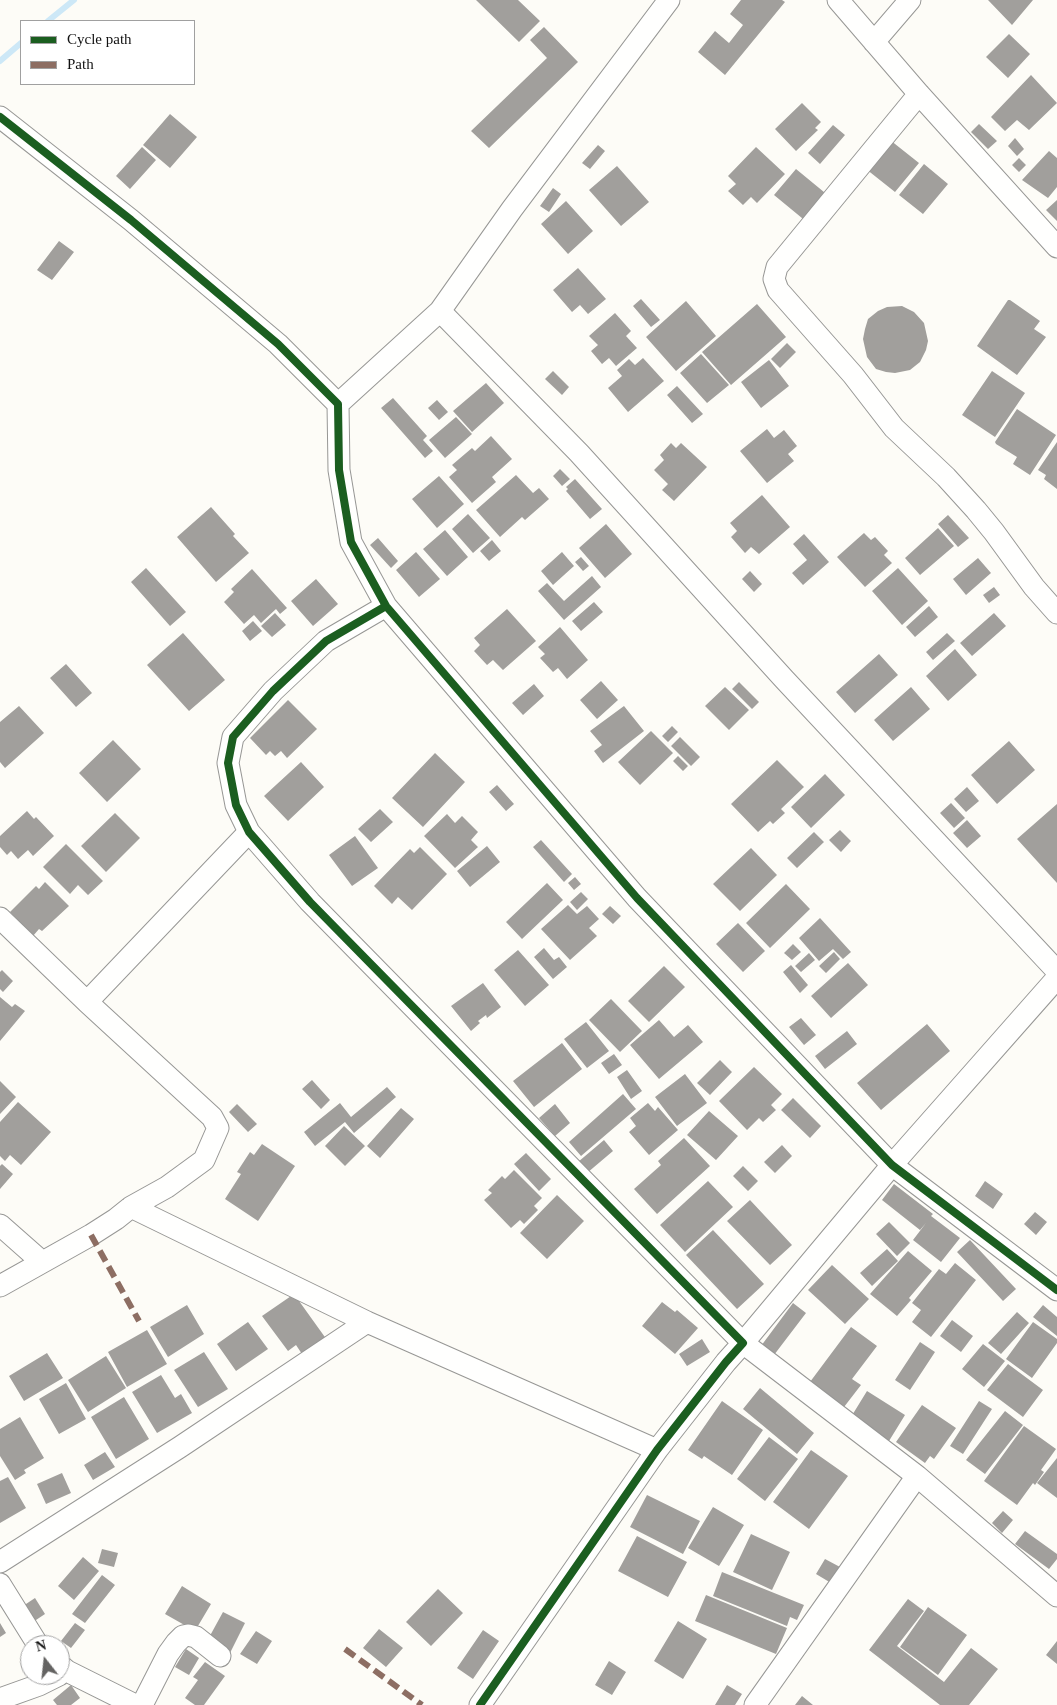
<!DOCTYPE html>
<html>
<head>
<meta charset="utf-8">
<style>
  body { margin:0 }
  #map { position:relative; width:1057px; height:1705px; overflow:hidden; background:#fdfcf7; font-family:"Times New Roman",serif }
  canvas { display:block }
  .legend { position:absolute; left:20px; top:20px; width:175px; height:65px; box-sizing:border-box; background:#fff; border:1px solid #a0a0a0; margin:0; padding:6px 9px; list-style:none; font-size:15px; color:#111 }
  .legend li { display:flex; align-items:center; gap:10px; height:25px }
  .legend b { width:25px; border:1px solid #a0a0a0 }
  .north { position:absolute; left:20px; top:1635px; width:50px; height:50px; box-sizing:border-box; background:#fff; border:1px solid #a0a0a0; border-radius:50%; rotate:344deg; font-size:14px; font-weight:700; line-height:20px; text-align:center; color:#111 }
  .north::after { content:''; display:block; margin:auto; width:18px; height:22px; background:#646362; clip-path:polygon(50% 0,100% 100%,50% 72%,0 100%) }
</style>
</head>
<body>
<div id="map">
<canvas width="1057" height="1705"></canvas>
<ul class="legend">
<li><b style="height:6px;background:#1b5e20"></b>Cycle path</li>
<li><b style="height:6px;background:#8d6e63"></b>Path</li>
</ul>
<div class="north">N</div>
</div>
<script>
const context = document.querySelector('canvas').getContext('2d');
context.lineJoin = 'round';
const poly = rows => new Path2D(rows.map(r => 'M' + r).join(''));
function strokePath(path, color, width, dash) { context.strokeStyle = color; context.lineWidth = width; context.lineCap = dash ? 'butt' : 'round'; context.setLineDash(dash || []); context.stroke(path); }
function fill(path, color) { context.fillStyle = color; context.fill(path, 'evenodd'); }
strokePath(poly([
  [48,21,74,0],
  [0,61,21,43]
]), '#cde8f7', 6);
fill(poly([
  [476,0,518,0,540,21,519,42],
  [741,0,782,0,785,2,725,75,698,52,715,31,729,43,743,25,730,14],
  [988,0,1033,0,1012,25],
  [544,27,578,62,489,148,471,131,547,58,530,40],
  [1009,34,1030,54,1008,78,986,57],
  [1031,75,1057,103,1029,130,1017,120,1005,131,991,117],
  [802,103,821,122,815,128,818,130,796,151,775,129],
  [170,114,197,137,170,168,143,145],
  [979,124,997,141,988,149,971,132],
  [833,125,845,135,820,164,808,153],
  [1015,138,1024,149,1017,156,1008,146],
  [890,140,919,163,895,192,866,169],
  [598,145,605,151,590,169,582,163],
  [142,147,156,160,130,189,116,176],
  [756,147,785,174,757,203,751,197,743,205,728,191,736,184,728,176],
  [1049,151,1057,158,1057,187,1048,198,1022,180],
  [1019,158,1026,165,1019,172,1012,165],
  [924,164,948,184,923,214,899,195],
  [617,166,649,202,621,226,589,190],
  [796,169,830,197,808,223,774,195],
  [553,188,561,194,549,212,540,206],
  [1057,200,1057,221,1046,210],
  [566,201,593,231,568,254,541,224],
  [59,241,74,252,52,280,37,270],
  [578,268,606,299,588,314,580,305,572,312,553,290],
  [641,299,660,320,651,327,633,306],
  [1008,300,1010,300,1040,321,1034,329,1046,337,1017,375,977,346],
  [686,301,716,336,676,371,646,337],
  [757,304,786,337,731,385,702,352],
  [902,306,914,312,924,323,928,341,926,350,920,362,910,370,895,373,886,372,876,369,867,357,863,339,865,329,868,319,878,311,887,307],
  [615,313,631,331,626,336,637,348,616,366,609,358,602,364,591,351,598,345,589,336],
  [787,343,796,352,780,368,771,359],
  [701,354,729,385,707,403,680,373],
  [643,358,664,381,628,412,608,388,622,376,617,370,629,359,635,365],
  [769,360,789,386,761,408,741,382],
  [553,371,569,387,562,395,545,379],
  [992,371,1025,393,995,437,962,415],
  [486,383,504,403,472,432,453,411],
  [677,386,703,414,692,423,667,395],
  [393,398,427,436,423,440,433,451,425,458,381,408],
  [437,400,448,412,439,420,428,408],
  [1017,409,1056,435,1030,475,1013,464,1017,457,996,444,995,442],
  [456,417,472,434,445,458,429,440],
  [767,429,774,438,784,430,797,446,788,454,794,461,767,483,740,451],
  [491,436,512,459,492,477,496,482,472,503,449,477,457,470,452,465,472,448,475,451],
  [1057,442,1057,489,1044,479,1046,475,1038,470],
  [671,443,676,448,681,443,707,467,674,501,662,490,668,484,654,470,664,460,660,455],
  [560,469,570,479,562,486,553,476],
  [516,475,533,493,539,488,549,499,525,520,522,517,500,537,476,510],
  [439,476,464,504,437,528,412,499],
  [575,479,602,509,590,519,566,491,568,489,566,487],
  [762,495,790,527,759,554,751,547,745,553,731,537,737,531,730,523],
  [211,507,235,534,233,536,249,553,216,582,177,537],
  [468,514,490,538,473,553,452,529],
  [948,515,969,538,958,547,938,524],
  [606,524,632,554,605,578,579,548],
  [938,528,954,546,920,575,905,558],
  [445,530,468,557,447,576,423,549],
  [864,533,871,540,875,537,888,551,884,555,892,563,865,587,837,557],
  [804,534,829,562,803,585,792,573,807,560,793,544],
  [378,538,398,561,391,568,370,545],
  [492,540,501,551,489,561,480,551],
  [416,552,440,579,419,597,396,570],
  [562,552,574,566,553,585,541,571],
  [581,557,589,566,583,571,575,562],
  [978,558,991,573,966,595,953,579],
  [146,568,186,612,170,626,131,582],
  [898,568,928,601,902,625,872,591],
  [252,569,287,608,280,614,276,609,261,623,254,615,244,624,224,602,234,592,231,589],
  [750,571,762,584,754,592,742,579],
  [592,576,601,587,564,620,538,591,547,583,564,601],
  [316,579,338,604,313,626,291,601],
  [994,587,1000,595,989,603,983,595],
  [594,602,603,612,581,631,572,621],
  [929,606,938,617,915,637,906,627],
  [507,609,536,641,503,670,493,660,487,665,474,651,480,645,474,638],
  [275,613,286,625,272,637,261,626],
  [994,613,1006,626,972,656,960,643],
  [253,621,262,631,250,641,242,631],
  [560,627,588,660,567,679,558,668,553,672,540,658,545,654,538,647],
  [183,633,225,680,189,711,147,665],
  [947,633,955,641,933,660,926,652],
  [955,649,977,675,948,701,926,676],
  [879,654,898,675,855,713,836,692],
  [66,664,92,693,76,707,50,678],
  [601,681,618,700,597,719,580,700],
  [739,682,759,702,752,709,732,689],
  [534,684,544,696,523,715,512,703],
  [725,687,749,710,729,730,705,706],
  [911,687,930,709,893,741,874,720],
  [288,700,317,729,287,758,281,751,275,756,270,751,266,755,250,738],
  [19,706,44,733,5,768,0,762,0,722],
  [624,706,644,731,603,763,594,751,602,745,590,731],
  [672,726,678,732,668,742,662,736],
  [651,731,673,753,640,785,618,762],
  [680,737,700,757,691,766,671,746],
  [113,740,141,769,107,802,79,773],
  [1009,741,1035,770,997,804,971,775],
  [435,753,465,782,423,827,392,798],
  [678,756,688,766,683,771,673,761],
  [777,760,804,787,781,809,785,813,773,824,770,821,758,832,731,804],
  [301,762,324,787,288,821,264,796],
  [825,774,845,795,811,828,791,807],
  [497,785,514,804,506,811,489,792],
  [967,787,979,801,966,812,954,799],
  [951,803,965,818,954,828,940,813],
  [1057,804,1057,883,1017,839],
  [380,809,393,822,371,842,358,829],
  [27,811,34,819,36,817,54,836,33,856,28,850,18,859,11,851,7,855,0,847,0,836],
  [115,813,140,838,106,872,81,846],
  [447,814,455,823,462,816,478,832,471,840,478,847,455,868,424,836],
  [967,820,981,836,967,848,953,833],
  [840,830,851,841,841,852,829,840],
  [814,832,824,842,797,868,787,858],
  [355,836,378,868,352,886,329,855],
  [541,840,572,874,564,882,533,847],
  [66,844,103,881,88,895,78,885,70,894,43,867],
  [487,846,500,862,470,887,457,871],
  [420,847,447,874,412,910,398,897,392,904,374,886,410,849,414,853],
  [751,848,777,875,740,911,713,884],
  [575,877,581,884,574,890,568,883],
  [45,882,69,906,42,931,39,929,33,936,10,912,36,886,39,889],
  [547,883,563,900,522,939,506,922],
  [786,884,810,909,770,948,746,923],
  [581,892,588,899,577,910,570,902],
  [568,905,577,914,587,906,599,919,589,928,597,936,570,960,541,929],
  [610,906,621,916,613,924,602,914],
  [820,918,851,952,843,959,833,949,819,961,799,938],
  [738,923,765,951,743,972,716,944],
  [793,944,801,952,792,960,784,953],
  [544,948,554,960,559,957,567,967,553,979,534,957],
  [518,950,549,985,525,1006,494,970],
  [834,952,840,959,826,973,819,966],
  [809,953,815,960,801,972,795,966],
  [848,963,868,985,831,1018,811,996],
  [791,965,808,985,800,993,783,972],
  [664,966,685,987,649,1022,628,1001],
  [2,970,13,981,3,992,0,989,0,972],
  [483,983,501,1007,487,1018,486,1015,478,1021,480,1023,471,1031,451,1006],
  [0,997,12,1007,15,1004,25,1011,0,1041],
  [611,999,642,1031,620,1052,589,1020],
  [801,1018,816,1035,804,1045,789,1027],
  [659,1020,674,1037,688,1025,703,1042,659,1079,630,1045],
  [586,1022,609,1051,587,1068,564,1039],
  [927,1024,950,1051,881,1110,857,1083],
  [847,1031,857,1044,825,1069,815,1056],
  [562,1043,582,1069,534,1107,513,1081],
  [614,1054,622,1065,609,1074,601,1063],
  [720,1060,732,1072,710,1095,697,1083],
  [754,1067,782,1094,771,1105,776,1110,763,1122,759,1118,747,1130,719,1101],
  [627,1070,642,1091,631,1099,617,1077],
  [685,1074,707,1103,677,1126,655,1097],
  [312,1080,330,1100,321,1109,302,1089],
  [0,1081,16,1097,0,1114],
  [387,1087,396,1097,354,1133,345,1122,315,1146,304,1132,340,1103,351,1117],
  [623,1094,636,1109,581,1156,569,1142],
  [793,1098,821,1126,810,1138,781,1110],
  [18,1102,51,1132,21,1165,10,1155,5,1161,0,1156,0,1122],
  [648,1103,655,1111,658,1107,678,1130,649,1155,629,1132,636,1126,630,1118],
  [237,1104,257,1124,248,1132,229,1112],
  [555,1104,570,1123,555,1136,539,1118],
  [401,1108,414,1119,380,1158,367,1146],
  [709,1111,738,1136,716,1160,687,1135],
  [344,1126,365,1146,345,1166,325,1146],
  [684,1138,710,1166,657,1214,634,1189,661,1165,658,1161],
  [604,1140,613,1151,587,1173,578,1162],
  [262,1144,295,1166,258,1221,225,1199,241,1174,237,1172,250,1152,254,1155],
  [782,1145,792,1156,775,1173,764,1162],
  [526,1153,551,1179,539,1191,514,1164],
  [2,1164,13,1174,0,1189,0,1166],
  [743,1166,758,1181,748,1191,733,1176],
  [514,1170,542,1198,534,1206,538,1210,524,1224,520,1220,511,1228,484,1200,492,1193,488,1190,502,1176,505,1179],
  [708,1181,733,1207,685,1252,660,1225],
  [985,1181,1003,1194,993,1209,975,1196],
  [894,1184,933,1214,931,1216,960,1238,941,1262,913,1240,926,1223,920,1230,882,1200],
  [557,1195,584,1221,547,1259,520,1233],
  [750,1200,792,1245,770,1265,727,1221],
  [1035,1212,1047,1222,1036,1235,1024,1224],
  [889,1222,910,1243,897,1256,876,1234],
  [713,1230,764,1284,737,1309,686,1255],
  [970,1240,1016,1289,1003,1301,957,1252],
  [887,1249,898,1261,872,1286,860,1273],
  [908,1251,932,1271,909,1298,911,1300,897,1316,870,1294],
  [955,1263,976,1280,931,1337,912,1322,921,1310,912,1303,939,1269,946,1274],
  [832,1265,869,1299,845,1324,808,1290],
  [294,1294,327,1340,304,1357,296,1345,288,1351,262,1316],
  [662,1302,675,1312,677,1310,698,1328,675,1354,642,1326],
  [793,1303,806,1313,774,1355,761,1346],
  [187,1305,204,1334,168,1357,150,1327],
  [1043,1305,1057,1317,1057,1336,1033,1317],
  [1017,1312,1029,1323,1001,1354,988,1343],
  [952,1320,973,1336,961,1352,940,1336],
  [248,1322,268,1349,236,1371,217,1344],
  [1033,1322,1057,1339,1057,1343,1032,1378,1006,1359],
  [851,1327,877,1346,852,1379,861,1385,844,1407,810,1382],
  [147,1330,167,1364,127,1387,108,1352],
  [702,1339,710,1352,687,1366,679,1354],
  [920,1342,935,1352,910,1390,895,1380],
  [983,1344,1005,1361,984,1387,962,1369],
  [204,1352,228,1389,198,1407,174,1370],
  [47,1353,63,1378,24,1401,9,1376],
  [106,1356,126,1388,88,1412,68,1380],
  [1008,1364,1043,1390,1023,1417,987,1390],
  [161,1375,175,1398,181,1394,192,1413,157,1433,132,1392],
  [66,1383,86,1419,59,1434,39,1399],
  [760,1388,814,1433,797,1454,743,1409],
  [867,1391,905,1415,889,1441,851,1417],
  [124,1397,149,1439,116,1459,91,1417],
  [722,1401,763,1430,732,1475,704,1456,702,1459,688,1450],
  [979,1401,992,1409,963,1454,950,1446],
  [922,1405,956,1428,934,1459,930,1456,925,1463,896,1442],
  [1005,1411,1023,1425,985,1474,966,1460],
  [20,1417,44,1458,24,1470,26,1473,15,1480,0,1456,0,1429],
  [1024,1426,1056,1449,1041,1470,1044,1472,1035,1485,1033,1483,1017,1505,984,1481],
  [769,1437,798,1459,765,1501,737,1479],
  [811,1450,848,1476,809,1529,773,1502],
  [105,1452,115,1467,93,1480,84,1465],
  [1057,1458,1057,1498,1037,1483],
  [62,1473,71,1493,46,1504,37,1484],
  [8,1477,26,1508,0,1523,0,1481],
  [647,1495,700,1521,683,1554,630,1527],
  [713,1507,744,1525,719,1566,688,1548],
  [1003,1511,1013,1520,1002,1533,992,1523],
  [1025,1531,1057,1554,1057,1559,1049,1569,1015,1544],
  [751,1534,790,1552,772,1590,733,1572],
  [637,1536,687,1562,668,1597,618,1571],
  [102,1549,118,1553,114,1567,98,1563],
  [83,1557,99,1571,74,1600,58,1586],
  [825,1559,840,1567,831,1583,816,1574],
  [722,1572,804,1605,797,1620,790,1617,787,1626,713,1596],
  [102,1575,115,1585,85,1623,72,1614],
  [182,1586,211,1604,195,1631,165,1614],
  [438,1589,463,1613,431,1646,406,1622],
  [706,1595,787,1628,776,1654,695,1621],
  [35,1598,45,1614,33,1622,23,1606],
  [908,1599,924,1611,897,1646,944,1682,971,1648,998,1669,969,1705,940,1705,869,1650],
  [928,1607,967,1635,938,1675,900,1647],
  [223,1612,245,1623,229,1655,206,1643],
  [678,1621,707,1639,683,1679,654,1661],
  [0,1623,6,1633,0,1637],
  [75,1623,85,1630,71,1648,61,1641],
  [379,1629,403,1648,386,1667,363,1648],
  [483,1630,499,1641,473,1679,457,1668],
  [256,1631,272,1641,257,1664,240,1654],
  [1057,1641,1057,1664,1046,1655],
  [186,1649,199,1658,189,1675,175,1667],
  [609,1661,626,1672,612,1695,595,1685],
  [205,1662,225,1676,204,1705,195,1705,185,1698,198,1680,193,1677],
  [71,1685,80,1698,71,1705,57,1705,53,1700],
  [727,1685,742,1694,735,1705,715,1705],
  [802,1696,813,1705,795,1705]
]), '#a19f9c');
const minor = poly([
  [838,0,919,94,1057,247],
  [874,42,910,0],
  [919,94,777,267,774,279,778,290,853,375,894,428,946,477,976,510,994,532,1034,587,1057,613],
  [0,117,131,220,278,344,338,404,339,470,351,542,386,606,637,898,892,1165,1057,1290],
  [440,311,579,453,784,679,1057,971],
  [338,404,440,311,512,209,669,0],
  [386,606,326,641,273,691,233,737,228,763,236,805,249,832,310,902,743,1343,726,1362,657,1450,480,1705],
  [0,918,87,1002,212,1117,218,1128,204,1160,167,1187,131,1207,116,1219,91,1235,0,1286],
  [1057,978,892,1165,743,1343,917,1476,1057,1596],
  [87,1002,249,832],
  [131,1207,367,1322,657,1450],
  [0,1225,42,1262],
  [0,1562,180,1447,367,1322],
  [0,1584,38,1645],
  [60,1665,67,1671,135,1705],
  [0,1699,39,1685,59,1675],
  [142,1705,168,1654,176,1643,183,1636,188,1635,196,1637,220,1656],
  [755,1705,917,1476]
]);
strokePath(minor, '#979795', 23);
strokePath(minor, '#fffffe', 21);
strokePath(poly([
  [91,1235,139,1321],
  [345,1649,422,1705]
]), '#8d6e63', 6, [12, 6]);
strokePath(poly([
  [0,117,131,220,278,344,338,404,339,470,351,542,386,606,637,898,892,1165,1057,1290],
  [386,606,326,641,273,691,233,737,228,763,236,805,249,832,310,902,743,1343,726,1362,657,1450,480,1705]
]), '#1b5e20', 8);
</script>
</body>
</html>
